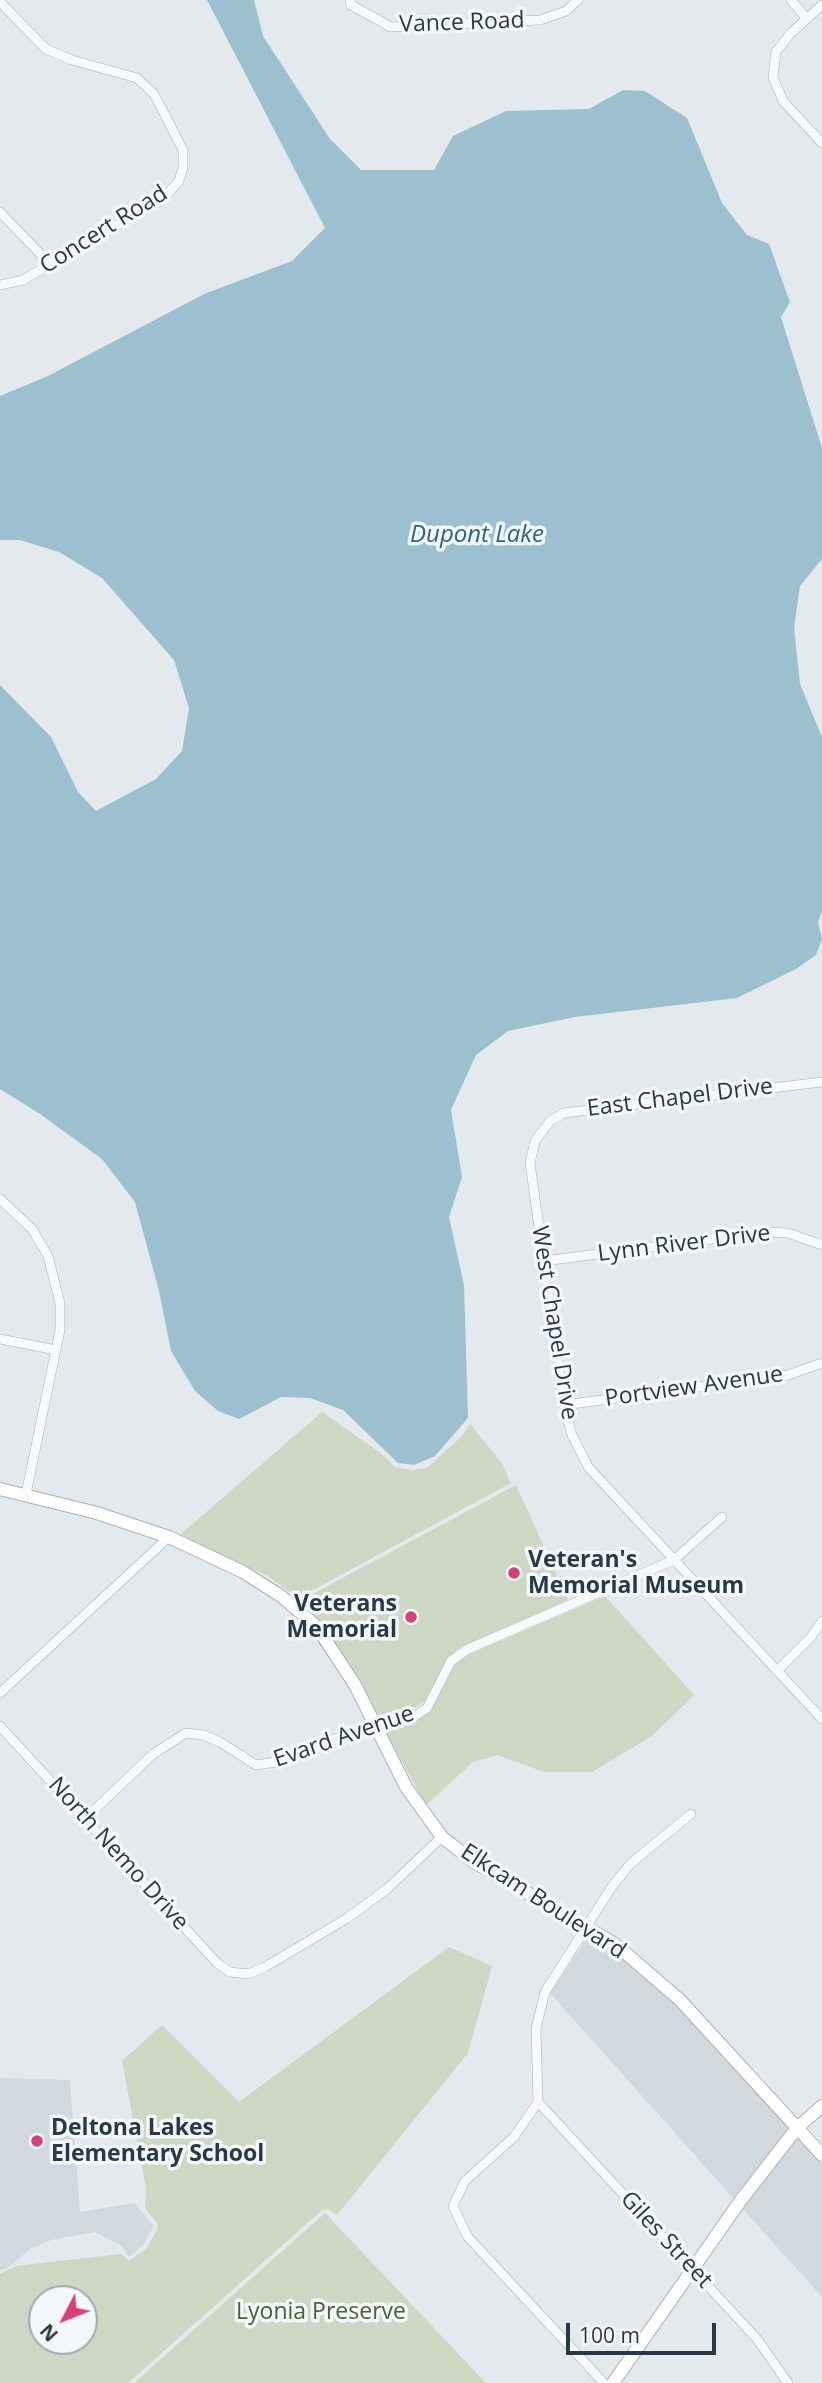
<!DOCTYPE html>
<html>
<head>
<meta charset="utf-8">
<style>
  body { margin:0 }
  #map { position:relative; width:822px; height:2383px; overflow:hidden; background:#e3e9ec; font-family:"Open Sans",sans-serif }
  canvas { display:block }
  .north { position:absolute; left:28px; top:2285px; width:70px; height:70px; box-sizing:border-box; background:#f3f7f9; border:2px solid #a2abb2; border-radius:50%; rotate:228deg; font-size:19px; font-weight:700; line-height:28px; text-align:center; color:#293a47 }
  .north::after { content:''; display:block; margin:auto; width:24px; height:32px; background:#db3f78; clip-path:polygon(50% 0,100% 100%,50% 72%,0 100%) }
  .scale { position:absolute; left:566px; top:2323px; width:150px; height:32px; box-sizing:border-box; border:4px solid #293a47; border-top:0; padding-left:9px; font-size:21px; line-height:24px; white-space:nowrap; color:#293a47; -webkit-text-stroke:5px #f3f7f9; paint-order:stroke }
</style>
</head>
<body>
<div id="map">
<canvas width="822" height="2383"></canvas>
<div class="north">N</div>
<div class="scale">100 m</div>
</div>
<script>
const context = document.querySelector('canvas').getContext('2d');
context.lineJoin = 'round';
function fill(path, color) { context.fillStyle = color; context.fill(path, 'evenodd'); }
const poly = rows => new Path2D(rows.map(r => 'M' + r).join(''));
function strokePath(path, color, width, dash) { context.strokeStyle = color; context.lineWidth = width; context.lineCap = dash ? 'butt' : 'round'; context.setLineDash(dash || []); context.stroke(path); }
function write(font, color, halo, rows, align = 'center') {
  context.font = font + ' "Open Sans",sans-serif'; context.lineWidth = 7; context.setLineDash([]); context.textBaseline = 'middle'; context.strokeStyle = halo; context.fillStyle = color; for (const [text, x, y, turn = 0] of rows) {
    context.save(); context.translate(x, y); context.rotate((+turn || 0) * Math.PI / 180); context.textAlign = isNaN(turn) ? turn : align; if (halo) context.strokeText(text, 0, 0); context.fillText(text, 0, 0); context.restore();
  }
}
fill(poly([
  [588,1937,611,1949,676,2005,790,2129,735,2200,550,1993],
  [0,2078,70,2080,80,2212,134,2203,154,2226,143,2245,129,2257,122,2246,95,2232,51,2240,30,2249,6,2269,0,2270],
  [797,2137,822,2164,822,2297,742,2208]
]), '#d1d9df');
fill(poly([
  [322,1412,379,1452,395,1467,412,1470,427,1468,461,1437,470,1424,501,1462,511,1483,298,1598,268,1576,207,1549,181,1534],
  [516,1485,568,1600,456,1650,427,1700,409,1711,382,1717,373,1709,298,1602],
  [605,1596,694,1695,652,1736,592,1772,544,1772,498,1755,473,1762,426,1805,383,1727,416,1721,430,1712,455,1664,470,1654],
  [449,1947,492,1966,468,2053,337,2215,328,2209,322,2210,128,2383,0,2383,0,2274,16,2266,121,2254,129,2261,146,2249,158,2228,157,2223,145,2208,146,2188,122,2061,162,2025,239,2102],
  [42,2299,84,2299,84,2341,42,2341],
  [325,2213,486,2383,134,2383]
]), '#cdd7c4');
fill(poly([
  [207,0,254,0,263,36,330,139,361,170,434,170,453,136,506,111,589,109,623,90,645,91,687,118,722,203,747,235,769,244,790,302,781,317,822,448,822,559,800,586,794,628,800,684,822,737,822,911,818,922,822,939,816,955,796,969,737,998,575,1017,508,1031,476,1055,451,1110,462,1177,449,1217,464,1285,468,1418,435,1456,414,1465,398,1463,343,1410,310,1398,281,1397,239,1419,218,1411,195,1391,171,1351,159,1291,135,1202,102,1159,40,1114,0,1089,0,685,51,737,78,792,96,811,156,779,182,751,189,708,174,660,102,578,59,552,20,540,0,540,0,396,48,376,204,294,292,261,325,228]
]), '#9cc0cf');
const street = poly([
  [350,0,351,5,391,27,540,20,566,11,578,0],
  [791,0,806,18],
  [0,2,46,49,72,60,137,78,154,94,183,150,183,167,179,181,163,199,23,280,0,285],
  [822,5,790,34,776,52,773,77,783,101,822,143],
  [0,212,50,264],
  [822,1082,564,1113,550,1121,535,1141,530,1163,564,1405,572,1435,589,1468,822,1719],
  [0,1199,32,1229,48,1256,60,1303,60,1330,26,1494],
  [544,1261,767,1232,788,1233,822,1245],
  [0,1339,56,1350],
  [564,1405,788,1375,822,1363],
  [777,1671,811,1637,822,1621],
  [0,1693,169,1537],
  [0,1726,217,1963,230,1972,248,1974,265,1967,346,1919,387,1889,442,1837],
  [86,1818,153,1754,186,1733,203,1735,220,1742,256,1765,282,1761,374,1723,415,1716,427,1708,451,1661,468,1649,674,1560,722,1517],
  [538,2102,757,2339,788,2383],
  [604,2383,467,2236,453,2206,465,2181,514,2137,538,2102,536,2029,545,1992,611,1888,630,1864,691,1814]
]);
const secondary = poly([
  [0,1489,97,1513,169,1537,243,1572,281,1596,316,1626,338,1659,355,1685,406,1787,442,1837,474,1862,615,1944,680,2000,822,2155],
  [613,2383,741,2200,797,2128,822,2106]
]);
strokePath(street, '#a7b1b7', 10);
strokePath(secondary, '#a7b1b7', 14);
strokePath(street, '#f7f9fa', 9);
strokePath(secondary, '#fff', 12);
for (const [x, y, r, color] of [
  [514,1573,7,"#db3f78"],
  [411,1617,7,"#db3f78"],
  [37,2141,7,"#db3f78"]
]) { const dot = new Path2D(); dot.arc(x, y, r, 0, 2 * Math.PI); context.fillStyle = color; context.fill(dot); strokePath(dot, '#f3f7f9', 2.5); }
write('23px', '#293a47', '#f3f7f9', [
  ["Vance Road",462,23,-2],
  ["Concert Road",104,230,-32],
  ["East Chapel Drive",680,1098,-7],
  ["Lynn River Drive",684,1244,-7],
  ["West Chapel Drive",554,1323,81],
  ["Portview Avenue",694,1387,-8],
  ["Evard Avenue",344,1737,-19],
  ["North Nemo Drive",118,1854,48],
  ["Elkcam Boulevard",543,1902,33],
  ["Giles Street",666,2240,47]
]);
write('bold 23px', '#293a47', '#f3f7f9', [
  ["Veteran's",528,1560],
  ["Memorial Museum",528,1586],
  ["Veterans",397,1604,"right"],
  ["Memorial",397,1630,"right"],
  ["Deltona Lakes",51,2128],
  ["Elementary School",51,2154]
], 'left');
write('23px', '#486435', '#f3f7f9', [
  ["Lyonia Preserve",321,2312]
]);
write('italic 24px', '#2f647f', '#f3f7f9', [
  ["Dupont Lake",477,535]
]);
</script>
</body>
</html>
